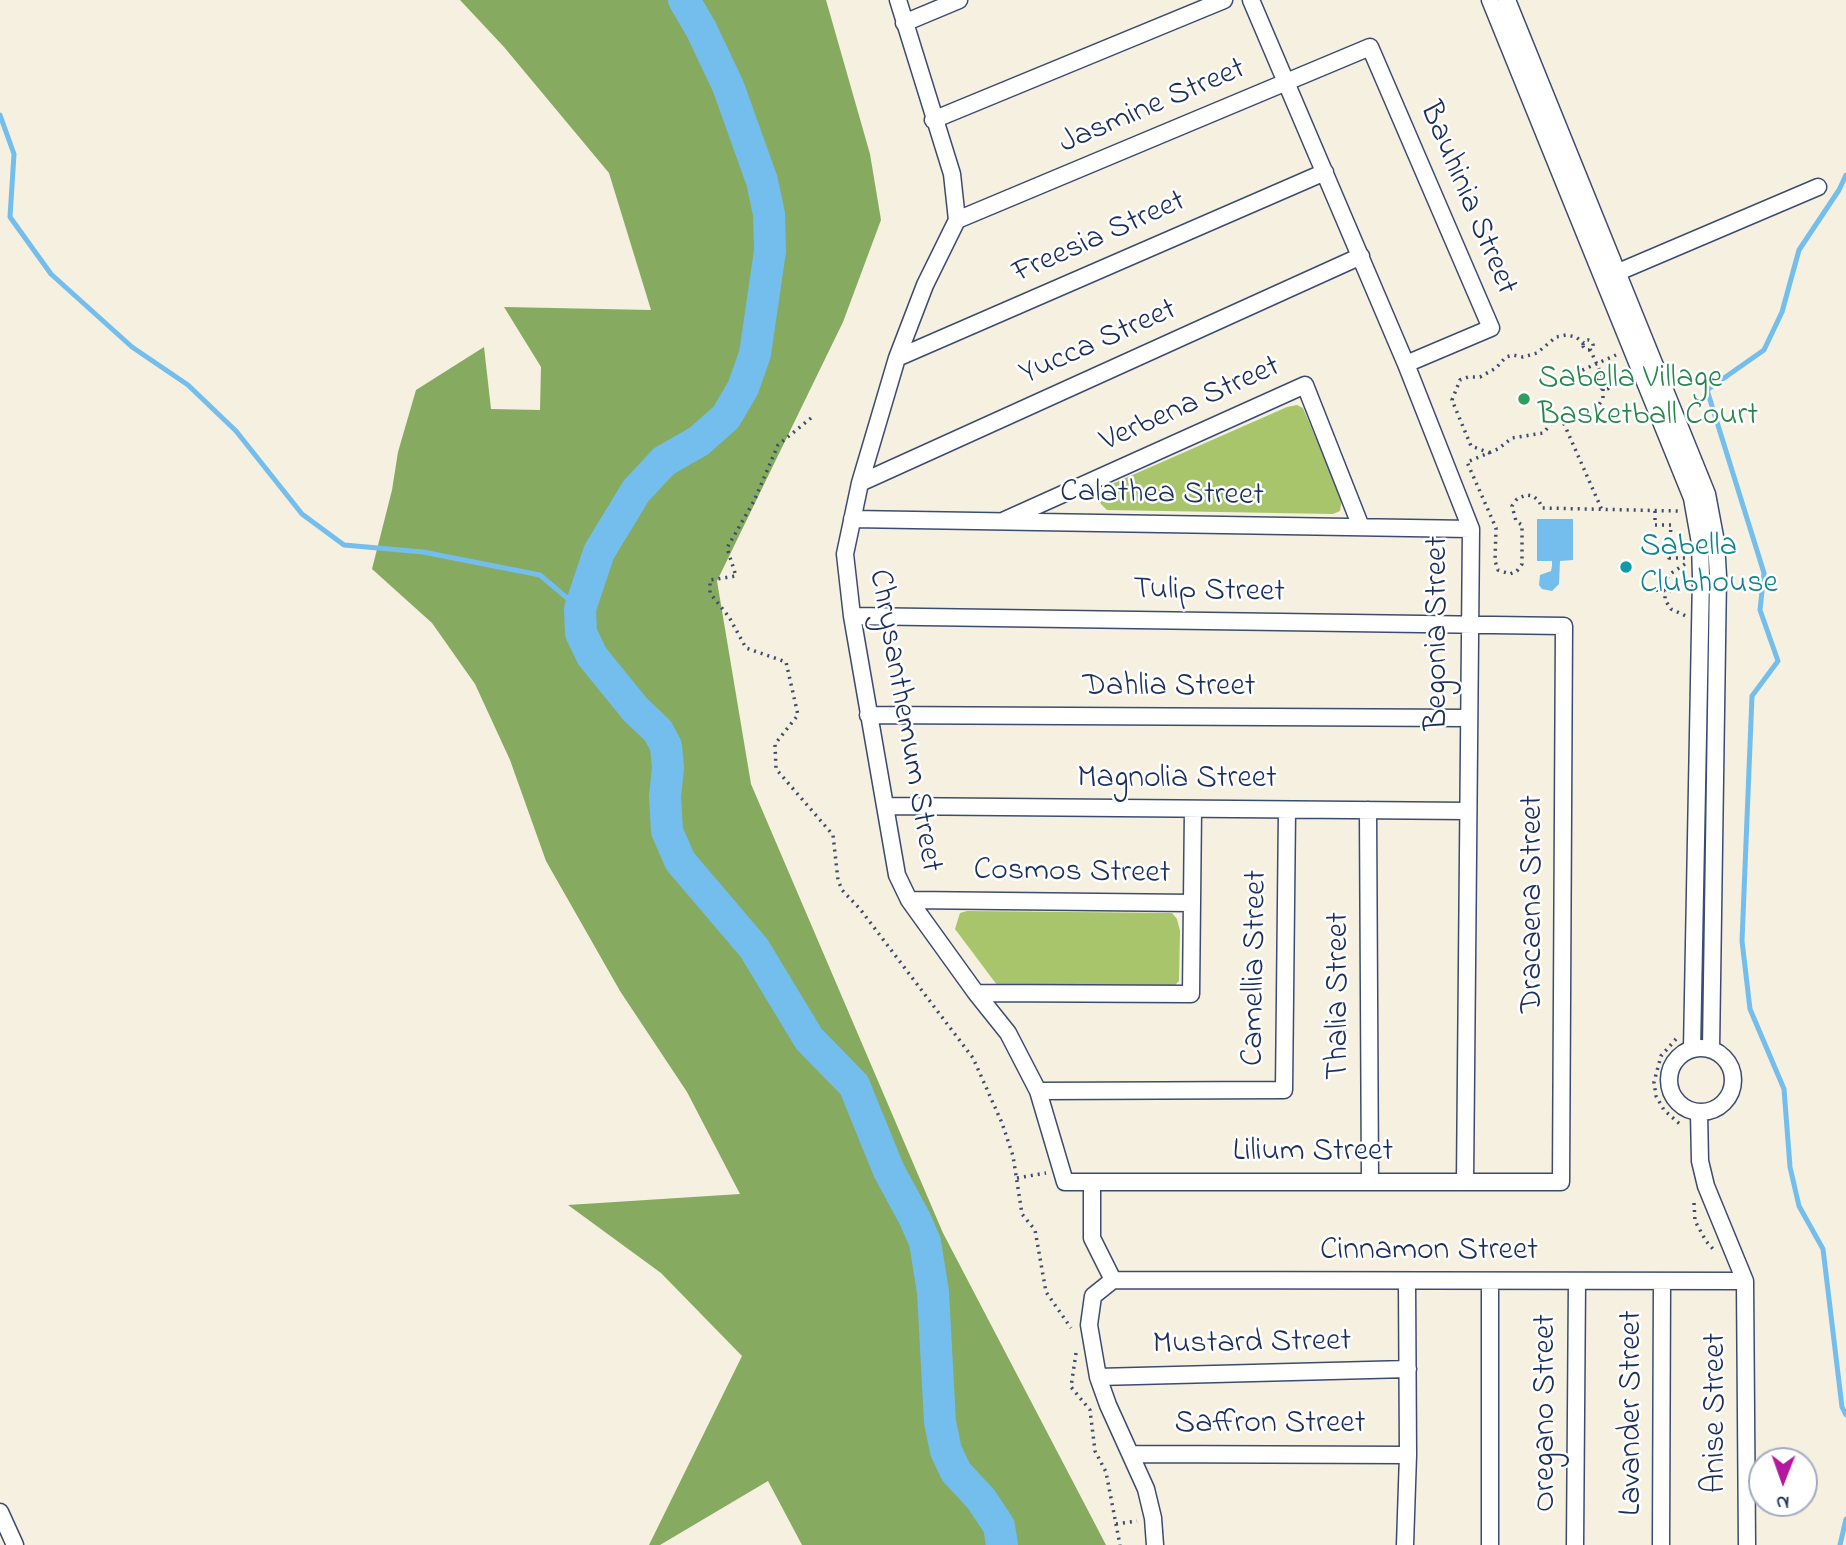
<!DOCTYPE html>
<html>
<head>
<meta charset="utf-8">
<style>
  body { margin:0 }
  #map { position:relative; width:1846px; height:1545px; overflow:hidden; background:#f5f0df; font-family:"Indie Flower",sans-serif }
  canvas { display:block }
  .north { position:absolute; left:1748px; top:1447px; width:70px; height:70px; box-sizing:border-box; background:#fff; border:2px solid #a4acbf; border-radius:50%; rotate:181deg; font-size:19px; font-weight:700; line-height:28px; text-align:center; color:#1b2f5e }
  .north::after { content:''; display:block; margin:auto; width:24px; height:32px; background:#b5179e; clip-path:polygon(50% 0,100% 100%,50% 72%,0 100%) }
</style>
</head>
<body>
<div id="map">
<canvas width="1846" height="1545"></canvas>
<div class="north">N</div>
</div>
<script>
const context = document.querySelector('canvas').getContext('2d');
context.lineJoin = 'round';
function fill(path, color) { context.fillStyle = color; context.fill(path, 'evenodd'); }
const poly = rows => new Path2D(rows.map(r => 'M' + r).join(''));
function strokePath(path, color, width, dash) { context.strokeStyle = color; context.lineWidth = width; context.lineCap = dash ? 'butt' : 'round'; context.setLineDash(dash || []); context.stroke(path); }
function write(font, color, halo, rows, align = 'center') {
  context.font = font + ' "Indie Flower",sans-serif'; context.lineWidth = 5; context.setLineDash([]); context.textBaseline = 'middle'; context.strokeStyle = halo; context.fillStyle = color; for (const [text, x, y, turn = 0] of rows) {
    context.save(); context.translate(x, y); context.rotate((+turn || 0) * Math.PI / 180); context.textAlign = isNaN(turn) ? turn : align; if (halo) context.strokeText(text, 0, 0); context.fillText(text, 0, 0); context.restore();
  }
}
fill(poly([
  [1297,405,1303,408,1342,499,1340,511,1333,514,1107,510,1101,504,1098,497,1103,488,1287,407],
  [967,911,1172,913,1177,919,1180,931,1179,981,1174,986,1167,987,997,985,955,929,960,913]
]), '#a8c56c');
fill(poly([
  [460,0,826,0,870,154,881,220,843,322,717,581,751,784,943,1233,1106,1545,802,1545,768,1481,660,1545,649,1545,742,1356,661,1273,568,1205,740,1194,687,1092,620,991,546,861,510,760,475,684,432,623,372,569,392,490,398,452,416,390,484,347,491,409,540,410,541,367,504,307,651,310,609,173,504,47]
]), '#86aa60');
fill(poly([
  [1537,519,1573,519,1573,560,1560,561,1559,584,1552,591,1542,589,1539,585,1540,575,1551,571,1552,566,1552,561,1537,561]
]), '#73beec');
strokePath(poly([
  [0,115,14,154,10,217,51,274,132,347,188,385,236,431,302,514,344,545,423,552,540,575,580,609],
  [1846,175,1839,190,1799,250,1782,312,1764,350,1707,390,1764,573,1760,610,1778,661,1752,696,1742,941,1750,1009,1784,1089,1790,1167,1799,1206,1823,1249,1842,1407,1846,1415],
  [1840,1545,1846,1519]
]), '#73beec', 5);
strokePath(poly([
  [684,0,701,29,728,86,762,181,769,214,770,251,755,354,743,388,726,417,699,441,664,461,636,491,599,552,580,609,581,633,592,656,635,709,658,731,666,746,668,768,665,796,667,831,680,861,754,948,809,1039,854,1085,889,1171,915,1219,925,1242,933,1292,940,1422,946,1451,956,1472,981,1499,999,1526,1002,1545]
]), '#73beec', 32);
const street = poly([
  [1251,0,1406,364,1471,529,1465,1182],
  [1490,0,1692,498,1700,543,1701,577,1692,1049],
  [1507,0,1707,494,1716,542,1718,576,1711,1049],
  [904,23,959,0],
  [933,120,1224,0],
  [957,220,1370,47,1491,328,1406,364],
  [1609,276,1818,187],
  [897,358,1325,172],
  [860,483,1361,256],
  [852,519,1471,529],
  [1005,520,1305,385,1361,527],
  [852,616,1564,626,1561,1182,1065,1182,1038,1091,1008,1033,976,993,909,900,897,875,852,616,845,554,860,483,897,358,925,285,957,220,952,174,898,0],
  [868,715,1469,718],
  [886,806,1468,811],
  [1368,810,1370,1182],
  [909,900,1192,903],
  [976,993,1191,994,1193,809],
  '1669 1080a32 32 0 1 1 64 0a32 32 0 1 1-64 0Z',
  [1038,1091,1284,1090,1287,810],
  [1699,1112,1700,1161,1706,1186,1745,1281,1747,1545],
  [1092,1182,1092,1238,1113,1280],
  [1113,1280,1745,1281],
  [1113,1280,1093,1296,1089,1325,1098,1377,1108,1405,1146,1489,1153,1518,1155,1545],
  [1098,1377,1408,1369],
  [1131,1454,1408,1455],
  [0,1512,15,1545],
  [1405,1545,1408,1455,1407,1282],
  [1490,1545,1490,1281],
  [1575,1545,1577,1281],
  [1661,1545,1662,1281]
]);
strokePath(street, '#3c4c71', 19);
strokePath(poly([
  '1583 345a5 5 0 1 1 10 0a5 5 0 1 1-10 0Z',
  [1590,349,1603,378],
  [1576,373,1616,355],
  '1599.5 384a5.5 5.5 0 1 1 11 0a5.5 5.5 0 1 1-11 0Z',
  [1603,389,1603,398,1597,408,1586,413,1570,412,1552,423,1543,433,1512,438,1498,449,1467,462,1496,528,1495,561,1498,570,1510,574,1517,571,1522,564,1522,525,1516,521,1512,506,1517,499,1526,495,1533,496,1539,501,1542,508,1678,511],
  [1561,417,1602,510],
  [811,418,778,445,754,501,727,548,736,576,710,580,710,593,729,617,746,648,786,662,798,715,775,744,776,769,833,835,838,880,842,890,860,909,973,1058,1002,1123,1013,1156,1022,1214,1035,1230,1046,1292,1071,1328],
  [1490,453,1471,446,1452,400,1460,380,1468,377,1480,377,1496,368,1506,357,1513,355,1523,357,1537,353,1556,337,1566,335,1576,337,1584,343],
  [1655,511,1655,525,1671,525,1669,558,1686,558],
  [1685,564,1670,574,1665,581,1665,600,1671,609,1686,616],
  [1656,590,1671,591],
  [1676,1039,1661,1056,1654,1082,1656,1096,1664,1110,1682,1126],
  [1017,1178,1046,1173],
  [1694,1203,1695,1221,1706,1241,1713,1249],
  [1076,1353,1071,1387,1090,1410,1095,1451,1106,1472,1120,1545],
  [1116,1524,1137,1521]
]), '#3c4c71', 3.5, [2, 5]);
strokePath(street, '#fff', 16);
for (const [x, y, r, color] of [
  [1524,399,7,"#2e9e5b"],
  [1626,567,7,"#0f9aa8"]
]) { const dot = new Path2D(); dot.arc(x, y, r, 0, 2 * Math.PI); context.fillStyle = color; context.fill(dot); strokePath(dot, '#fff', 2.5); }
write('32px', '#1b2f5e', '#fff', [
  ["Jasmine Street",1153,108,-23],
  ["Bauhinia Street",1466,199,67],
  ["Freesia Street",1100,239,-24],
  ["Yucca Street",1099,344,-24],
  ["Verbena Street",1191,406,-24],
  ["Calathea Street",1162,496,1],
  ["Tulip Street",1209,593,1],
  ["Begonia Street",1440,633,-90],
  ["Dahlia Street",1169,689],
  ["Chrysanthemum Street",903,721,80],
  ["Magnolia Street",1177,781],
  ["Cosmos Street",1072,874,1],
  ["Dracaena Street",1535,904,-90],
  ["Camellia Street",1257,968,-89],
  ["Thalia Street",1341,996,-90],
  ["Lilium Street",1313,1154],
  ["Cinnamon Street",1429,1253],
  ["Mustard Street",1252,1345,-1],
  ["Oregano Street",1548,1413,-90],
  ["Lavander Street",1634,1413,-90],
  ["Anise Street",1718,1413,-90],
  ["Saffron Street",1270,1426]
]);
write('32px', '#27864d', '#fff', [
  ["Sabella Village",1538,381],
  ["Basketball Court",1538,418]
], 'left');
write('32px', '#0d838f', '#fff', [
  ["Sabella",1640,549],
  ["Clubhouse",1640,586]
], 'left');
</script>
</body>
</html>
